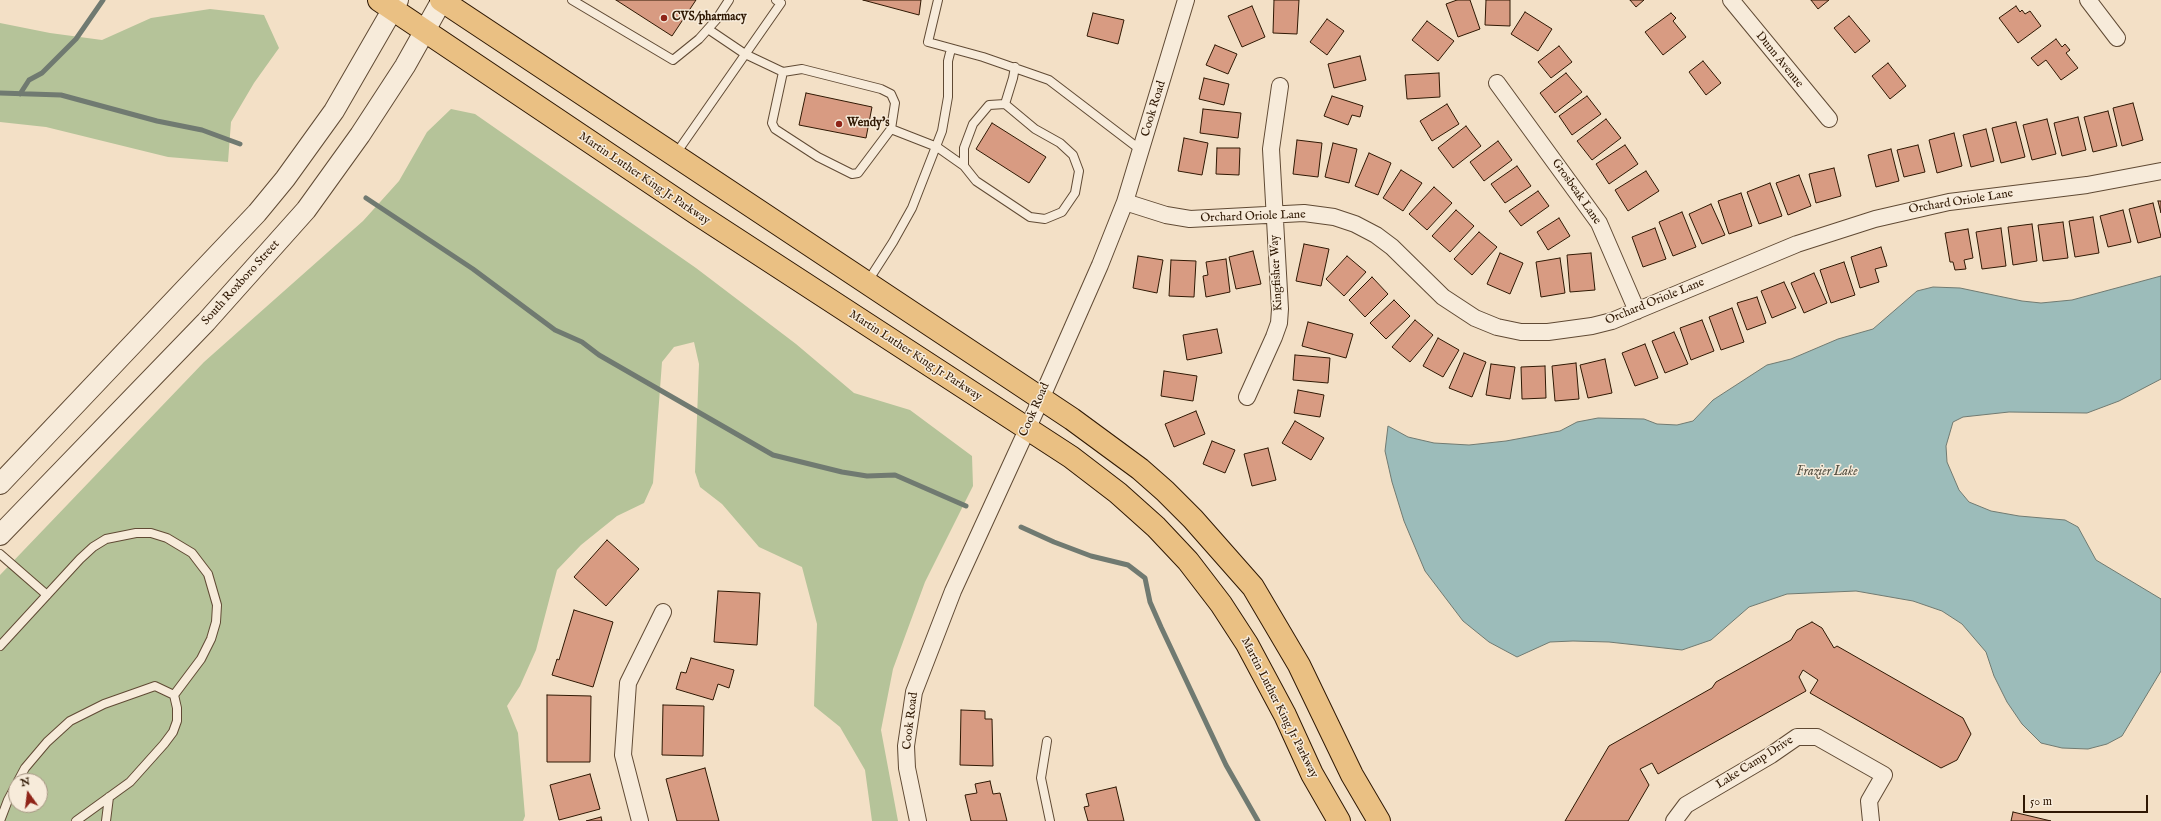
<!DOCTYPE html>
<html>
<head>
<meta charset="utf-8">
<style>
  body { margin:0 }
  #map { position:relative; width:2161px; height:821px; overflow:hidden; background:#f3e0c6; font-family:"IM FELL English",serif }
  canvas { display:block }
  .north { position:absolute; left:8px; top:773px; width:40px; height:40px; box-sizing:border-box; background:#f7ebda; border:1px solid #a79784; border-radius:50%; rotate:346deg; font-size:11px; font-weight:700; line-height:16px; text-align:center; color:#2f1803 }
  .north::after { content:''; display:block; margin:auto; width:14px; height:18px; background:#8f2418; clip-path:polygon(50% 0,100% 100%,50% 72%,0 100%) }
  .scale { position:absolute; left:2023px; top:795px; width:125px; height:18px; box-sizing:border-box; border:2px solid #2f1803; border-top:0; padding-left:5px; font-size:12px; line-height:14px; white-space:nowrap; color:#2f1803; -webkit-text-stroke:3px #f7ebda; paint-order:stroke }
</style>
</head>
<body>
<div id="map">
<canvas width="2161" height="821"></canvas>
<div class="north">N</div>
<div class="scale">50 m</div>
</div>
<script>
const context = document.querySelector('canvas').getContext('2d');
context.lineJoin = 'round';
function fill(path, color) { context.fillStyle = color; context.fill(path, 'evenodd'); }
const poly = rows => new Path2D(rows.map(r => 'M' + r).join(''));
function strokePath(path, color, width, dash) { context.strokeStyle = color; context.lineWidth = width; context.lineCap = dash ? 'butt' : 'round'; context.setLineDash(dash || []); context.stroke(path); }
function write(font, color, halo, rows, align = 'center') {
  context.font = font + ' "IM FELL English",serif'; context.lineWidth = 3; context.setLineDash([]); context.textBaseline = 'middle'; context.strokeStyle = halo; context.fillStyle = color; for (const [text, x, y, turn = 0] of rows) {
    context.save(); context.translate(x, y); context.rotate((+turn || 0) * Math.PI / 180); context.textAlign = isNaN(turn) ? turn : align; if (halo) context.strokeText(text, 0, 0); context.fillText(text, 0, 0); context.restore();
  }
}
fill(poly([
  [210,9,264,15,279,48,254,83,231,122,228,162,168,157,46,127,0,122,0,23,50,33,102,40,151,18],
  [451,109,475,114,696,268,796,344,854,393,910,410,972,456,973,486,925,582,893,669,881,730,898,821,872,821,865,770,840,727,814,706,817,624,802,567,759,547,722,504,700,487,695,472,699,364,694,342,674,347,662,362,653,483,644,503,617,516,581,545,557,570,536,650,520,686,507,706,518,733,525,816,523,821,0,821,0,575,204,362,363,221,399,181,427,132],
  [16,781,40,781,40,805,16,805]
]), '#b5c399');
const water = poly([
  [2161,276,2161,379,2119,401,2087,413,2009,412,1963,417,1953,422,1946,446,1947,462,1959,490,1969,502,1991,511,2019,516,2065,520,2078,527,2096,560,2161,599,2161,671,2122,736,2107,744,2088,749,2062,748,2041,743,2022,724,2007,702,1994,676,1986,652,1962,624,1942,611,1913,601,1856,591,1787,594,1749,607,1711,640,1682,650,1609,642,1573,641,1550,642,1517,657,1489,642,1463,621,1425,571,1404,521,1392,482,1385,451,1388,426,1408,437,1434,443,1469,445,1506,441,1560,431,1577,422,1598,418,1644,419,1657,424,1677,425,1693,421,1713,400,1767,365,1791,359,1838,339,1873,329,1917,291,1933,287,1960,288,2022,301,2041,303,2072,300,2161,276]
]);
fill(water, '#9cbcba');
strokePath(water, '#707a71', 1);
strokePath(poly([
  [0,93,61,95,157,121,202,130,240,144],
  [20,94,29,80,42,73,76,39,103,0],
  [366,198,473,269,555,330,582,342,599,355,773,455,842,472,867,476,895,475,966,506],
  [1021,527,1054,542,1091,556,1128,565,1145,578,1150,602,1161,627,1226,765,1258,821]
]), '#707a71', 5);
const building = poly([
  [616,0,696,0,672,36,616,0],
  [863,0,921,0,919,15,863,0],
  [1274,0,1299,0,1297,34,1273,33,1274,0],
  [1457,0,1470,0,1480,29,1458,37,1446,4,1457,0],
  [1486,0,1510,0,1510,26,1485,25,1486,0],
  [1630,0,1644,0,1636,7,1630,0],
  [1811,0,1829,0,1818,9,1811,0],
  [1252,6,1265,37,1242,47,1228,16,1252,6],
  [2016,6,2020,12,2022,10,2025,14,2030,11,2041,26,2018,43,1999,18,2016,6],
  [1525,12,1552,29,1538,51,1511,34,1525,12],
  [1093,13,1124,20,1118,44,1087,36,1093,13],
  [1671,13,1676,18,1673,21,1686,37,1663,55,1645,32,1671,13],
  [1849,16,1870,41,1855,53,1834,28,1849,16],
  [1327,19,1344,31,1327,55,1310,42,1327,19],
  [1427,21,1454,41,1438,61,1412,40,1427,21],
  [2056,39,2062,47,2065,44,2070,50,2066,53,2078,68,2061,80,2046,60,2038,66,2031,58,2056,39],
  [1215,45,1237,54,1228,74,1206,65,1215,45],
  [1559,46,1572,62,1551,78,1538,62,1559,46],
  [1360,56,1366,80,1334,88,1328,64,1360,56],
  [1703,61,1721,83,1706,95,1689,72,1703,61],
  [1888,63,1906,86,1890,99,1872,76,1888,63],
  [1439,73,1440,97,1407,99,1405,75,1439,73],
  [1566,73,1582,92,1555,113,1540,93,1566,73],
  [1204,78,1229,84,1224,105,1199,99,1204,78],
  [806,93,872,107,866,138,799,125,806,93],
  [1332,96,1363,106,1360,117,1352,115,1348,125,1324,116,1332,96],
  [1587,96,1601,114,1572,135,1559,116,1587,96],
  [2133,103,2143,140,2122,146,2113,108,2133,103],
  [1447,104,1459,124,1432,141,1420,121,1447,104],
  [1203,109,1241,113,1238,138,1200,133,1203,109],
  [2108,111,2117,146,2093,152,2084,117,2108,111],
  [2078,117,2086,150,2062,156,2054,123,2078,117],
  [1606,119,1621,138,1592,160,1577,141,1606,119],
  [2047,119,2056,154,2032,160,2023,125,2047,119],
  [2016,122,2025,157,2001,163,1992,128,2016,122],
  [992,123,1046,157,1029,183,976,149,992,123],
  [1466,126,1481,146,1453,168,1438,148,1466,126],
  [1986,129,1994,161,1971,167,1963,135,1986,129],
  [1954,133,1962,166,1937,173,1929,140,1954,133],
  [1184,138,1208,143,1202,175,1178,171,1184,138],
  [1297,140,1322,143,1318,177,1293,174,1297,140],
  [1498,141,1512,160,1484,181,1470,162,1498,141],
  [1333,143,1357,149,1349,183,1325,177,1333,143],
  [1625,145,1638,164,1609,184,1596,164,1625,145],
  [1918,145,1925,172,1904,177,1897,150,1918,145],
  [1217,148,1240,148,1239,175,1216,174,1217,148],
  [1891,149,1899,181,1876,187,1868,155,1891,149],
  [1369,153,1391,163,1378,195,1355,186,1369,153],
  [1517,166,1531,186,1505,203,1491,184,1517,166],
  [1834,168,1841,196,1816,203,1809,174,1834,168],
  [1401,170,1422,183,1403,211,1383,198,1401,170],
  [1646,171,1659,191,1628,211,1615,190,1646,171],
  [1799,175,1811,206,1788,215,1776,183,1799,175],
  [1770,183,1782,216,1759,224,1747,192,1770,183],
  [1434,187,1452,203,1427,230,1409,214,1434,187],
  [1538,191,1549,206,1521,226,1509,211,1538,191],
  [1741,193,1752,226,1729,234,1718,201,1741,193],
  [2158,201,2161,201,2161,213,2158,201],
  [2153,203,2161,237,2138,243,2129,209,2153,203],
  [1711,204,1725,235,1702,244,1689,214,1711,204],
  [1456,210,1474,226,1450,252,1432,236,1456,210],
  [2123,210,2131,242,2108,247,2100,216,2123,210],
  [1682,212,1696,247,1673,256,1659,222,1682,212],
  [2093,217,2099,253,2075,257,2069,221,2093,217],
  [1559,218,1570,236,1548,250,1537,232,1559,218],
  [2063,222,2068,258,2043,261,2038,225,2063,222],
  [2032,224,2037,261,2013,265,2008,227,2032,224],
  [1655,228,1666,259,1643,267,1632,237,1655,228],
  [2001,228,2006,266,1982,269,1976,232,2001,228],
  [1968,229,1973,258,1964,260,1966,269,1955,270,1953,262,1950,262,1945,233,1968,229],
  [1479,232,1497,247,1472,275,1454,259,1479,232],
  [1304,244,1329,249,1321,286,1296,281,1304,244],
  [1881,247,1887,266,1875,269,1879,282,1860,288,1851,257,1881,247],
  [1253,251,1261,284,1236,289,1229,257,1253,251],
  [1500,253,1523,263,1510,294,1487,284,1500,253],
  [1591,253,1595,290,1570,292,1567,255,1591,253],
  [1138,256,1163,260,1157,293,1133,288,1138,256],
  [1347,256,1366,272,1344,296,1326,279,1347,256],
  [1560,258,1565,293,1541,297,1536,262,1560,258],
  [1226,259,1230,292,1206,297,1203,276,1208,275,1206,262,1226,259],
  [1171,260,1196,261,1194,297,1169,296,1171,260],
  [1844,262,1855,295,1831,303,1820,270,1844,262],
  [1814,273,1827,303,1804,313,1791,283,1814,273],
  [1372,277,1388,294,1365,317,1349,300,1372,277],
  [1784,282,1796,308,1772,318,1761,291,1784,282],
  [1757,297,1766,323,1747,330,1737,303,1757,297],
  [1394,300,1410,316,1386,339,1370,323,1394,300],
  [1732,308,1744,342,1721,350,1709,317,1732,308],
  [1415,320,1433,335,1410,362,1392,347,1415,320],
  [1702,320,1714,351,1691,360,1680,328,1702,320],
  [1308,322,1353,334,1346,358,1302,346,1308,322],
  [1217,329,1222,353,1187,360,1183,335,1217,329],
  [1674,332,1688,364,1665,373,1652,341,1674,332],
  [1438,338,1459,350,1443,377,1423,366,1438,338],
  [1645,344,1658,378,1635,386,1622,353,1645,344],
  [1464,353,1486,362,1472,397,1449,388,1464,353],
  [1295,355,1330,358,1328,383,1293,380,1295,355],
  [1605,359,1612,393,1588,398,1580,365,1605,359],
  [1576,363,1579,399,1555,401,1552,366,1576,363],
  [1491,364,1515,367,1510,399,1486,395,1491,364],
  [1545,366,1546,398,1522,399,1521,367,1545,366],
  [1164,371,1197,376,1193,401,1161,396,1164,371],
  [1298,390,1324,395,1320,417,1294,413,1298,390],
  [1196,411,1205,434,1174,447,1165,424,1196,411],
  [1295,421,1324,438,1311,460,1282,443,1295,421],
  [1212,441,1235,450,1225,473,1203,464,1212,441],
  [1268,448,1276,480,1252,486,1244,454,1268,448],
  [607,540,639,569,606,606,574,577,607,540],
  [718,591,760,593,757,645,714,642,718,591],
  [574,610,613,622,593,687,552,675,557,659,559,660,574,610],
  [1812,622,1822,628,1834,648,1837,646,1963,718,1971,734,1957,760,1941,768,1810,693,1818,680,1803,670,1799,677,1806,691,1658,774,1652,763,1640,769,1649,785,1628,821,1565,821,1609,746,1712,688,1716,682,1791,640,1797,630,1812,622],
  [691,658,734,670,729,688,718,684,713,700,676,689,681,672,686,673,691,658],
  [547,695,591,696,590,762,547,762,547,695],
  [663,705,704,706,703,756,662,755,663,705],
  [961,710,985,711,985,719,992,719,993,766,960,765,961,710],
  [705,768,719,821,677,821,666,779,705,768],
  [590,774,600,809,559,820,550,785,590,774],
  [990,781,993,794,1000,793,1007,821,971,821,965,795,977,793,975,784,990,781],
  [1116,787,1124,821,1088,821,1084,807,1089,806,1086,794,1116,787],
  [2013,812,2051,821,2011,821,2013,812],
  [601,817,602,821,586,821,601,817]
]);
fill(building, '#d89b82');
strokePath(building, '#2f1803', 1);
const service = poly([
  [572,0,673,60,699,39,716,20,729,0],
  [938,0,928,42,983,57,1049,80,1142,151],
  [708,29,745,54,783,72,802,69,881,89,891,94,895,103,891,129,858,173,852,174,818,157,775,129,772,123,783,72],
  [1005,104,1035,129,1060,143,1073,155,1079,171,1075,193,1062,212,1045,219,1030,217,976,181,964,166,964,148,973,124,989,105,1005,104],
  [1005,104,1013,78,1015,67],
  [891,129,937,147,964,166],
  [675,155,781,3,776,0],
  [868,281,893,242,912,208,942,131,948,97,948,61,951,49],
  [0,554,47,595],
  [0,646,80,559,93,547,106,539,136,533,151,533,167,538,192,553,208,574,217,605,216,622,211,639,201,659,174,695,177,708,177,721,173,732,164,744,130,782,76,821],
  [1047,741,1041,778,1050,821],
  [18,781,25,768,47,742,70,721,104,704,155,686,174,695],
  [0,821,8,800,16,785],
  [106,821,109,797]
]);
const minor = poly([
  [1731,0,1829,119],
  [2088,0,2117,38],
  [1497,83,1599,223,1637,311],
  [1125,202,1166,215,1190,219,1304,213,1334,217,1355,224,1376,235,1392,247,1443,297,1475,318,1497,327,1521,332,1548,332,1592,326,1612,321,1797,244,1875,219,1949,202,2087,185,2161,171],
  [1247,397,1274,337,1279,323,1280,309,1271,149,1280,86],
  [640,821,623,755,628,683,663,612],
  [918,821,907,768,906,746,914,692,953,591,1041,399,1100,265,1125,202,1186,0],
  [1674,821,1686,805,1771,755,1797,737,1817,737,1884,775,1869,801,1871,821]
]);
const tertiary = poly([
  [0,484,257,213,285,179,334,111,398,0],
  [0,535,206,322,306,210,360,135,405,66,442,0]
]);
const primary = poly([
  [379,0,696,213,1071,457,1118,493,1156,527,1188,561,1221,604,1247,644,1285,715,1312,774,1339,821],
  [441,0,1072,419,1140,469,1165,491,1193,519,1253,587,1299,665,1352,775,1379,821]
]);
strokePath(service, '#604a34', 10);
strokePath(minor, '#604a34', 18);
strokePath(tertiary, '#604a34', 22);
strokePath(primary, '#2f1803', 24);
strokePath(service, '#f7ebda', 8);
strokePath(minor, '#f7ebda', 16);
strokePath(tertiary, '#f7ebda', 20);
strokePath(primary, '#eac083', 22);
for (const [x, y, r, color] of [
  [664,18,4,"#8f2418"],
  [839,124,4,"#8f2418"]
]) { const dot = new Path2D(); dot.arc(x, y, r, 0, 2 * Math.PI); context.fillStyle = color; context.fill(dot); strokePath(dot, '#f7ebda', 1.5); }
write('bold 12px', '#2f1803', '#f7ebda', [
  ["CVS/pharmacy",672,18],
  ["Wendy's",847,124]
], 'left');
write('12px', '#2f1803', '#f7ebda', [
  ["Dunn Avenue",1779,60,51],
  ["Cook Road",1154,109,-73],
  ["Martin Luther King Jr Parkway",644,179,34],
  ["Grosbeak Lane",1576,192,55],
  ["Orchard Oriole Lane",1961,202,-9],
  ["Orchard Oriole Lane",1253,217,-2],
  ["Kingfisher Way",1277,273,-93],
  ["South Roxboro Street",241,283,-48],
  ["Orchard Oriole Lane",1655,302,-22],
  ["Martin Luther King Jr Parkway",915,356,33],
  ["Cook Road",1035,410,-66],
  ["Martin Luther King Jr Parkway",1279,708,63],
  ["Cook Road",911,721,-83],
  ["Lake Camp Drive",1755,763,-32]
]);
write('italic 13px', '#555143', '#f7ebda', [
  ["Frazier Lake",1827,472]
]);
</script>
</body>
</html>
